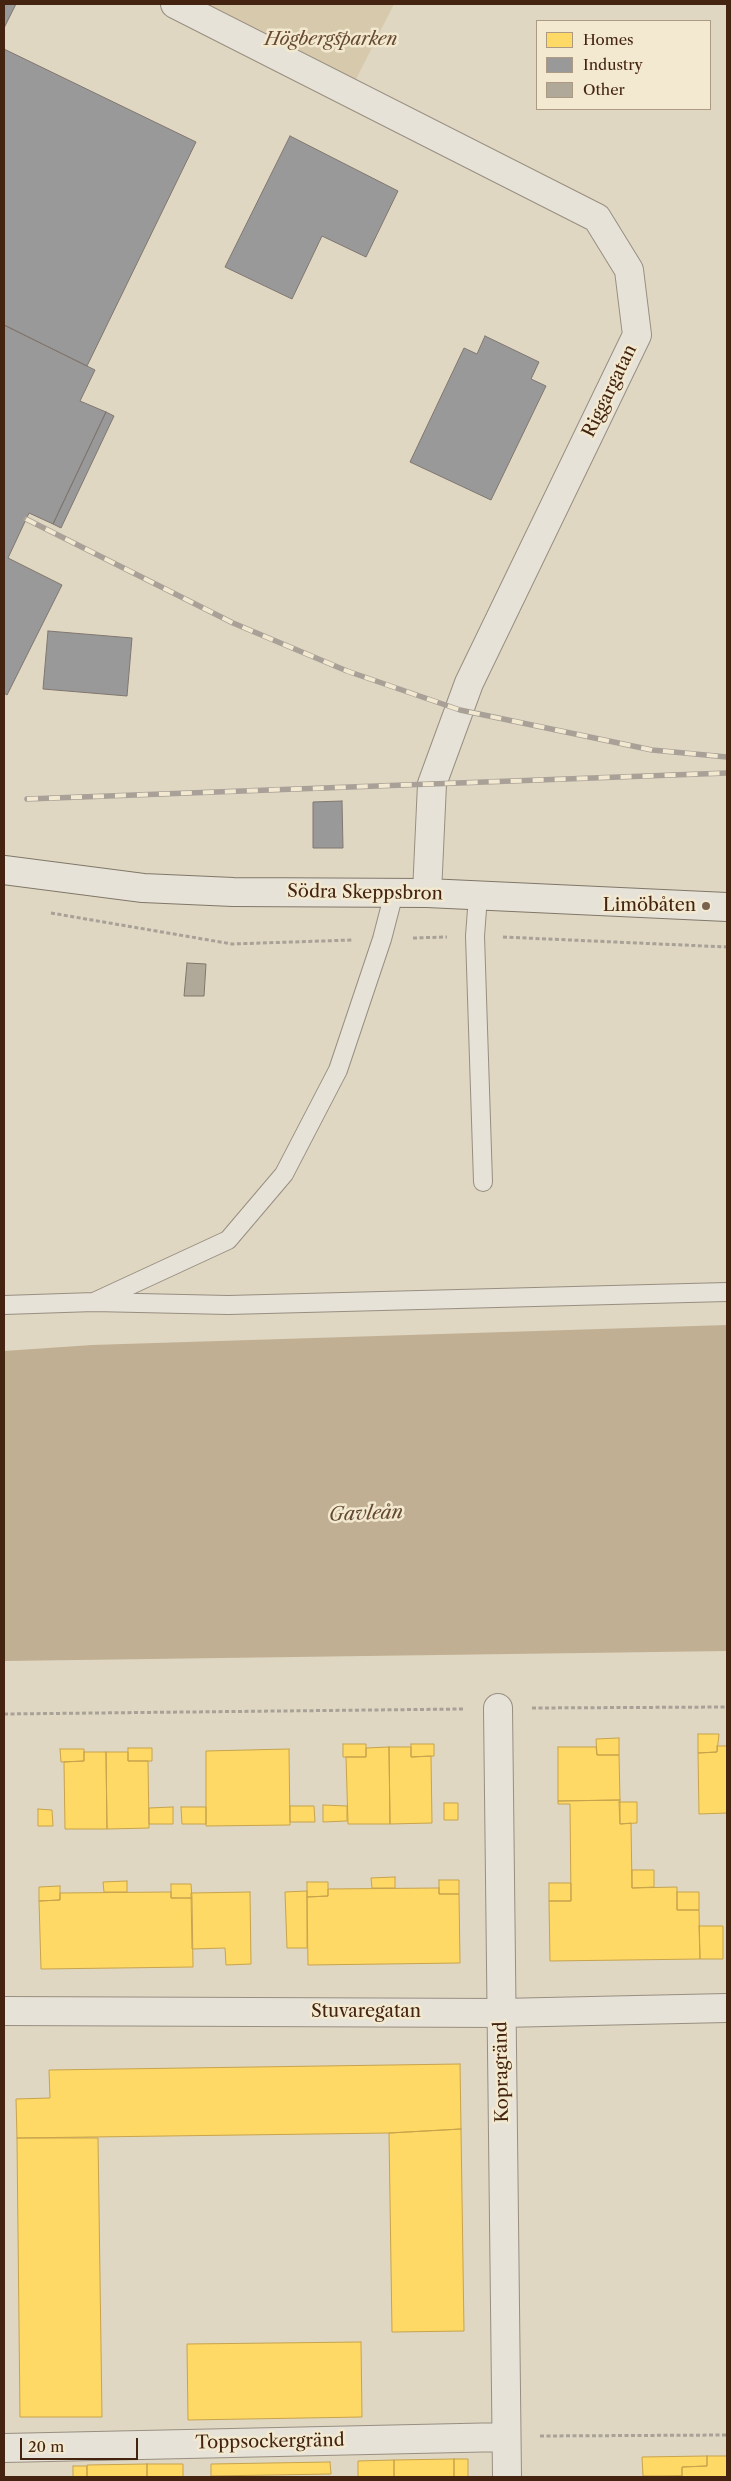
<!DOCTYPE html>
<html>
<head>
<meta charset="utf-8">
<style>
  body { margin:0 }
  #map { position:relative; width:731px; height:2481px; overflow:hidden; background:#dfd7c2; font-family:"Libre Caslon Text",serif }
  canvas { display:block }
  .frame { position:absolute; inset:0; border:5px solid #442410; pointer-events:none }
  .legend { position:absolute; left:536px; top:20px; width:175px; height:90px; box-sizing:border-box; background:#f2e9d0; border:1px solid #ac9a83; margin:0; padding:6px 9px; list-style:none; font-size:15px; color:#442410 }
  .legend li { display:flex; align-items:center; gap:10px; height:25px }
  .legend b { width:25px; border:1px solid #ac9a83 }
  .scale { position:absolute; left:20px; top:2438px; width:118px; height:22px; box-sizing:border-box; border:2px solid #442410; border-top:0; padding-left:6px; font-size:15px; line-height:18px; white-space:nowrap; color:#442410; -webkit-text-stroke:4px #f2e9d0; paint-order:stroke }
</style>
</head>
<body>
<div id="map">
<canvas width="731" height="2481"></canvas>
<div class="frame"></div>
<ul class="legend">
<li><b style="height:14px;background:#ffd966"></b>Homes</li>
<li><b style="height:14px;background:#999"></b>Industry</li>
<li><b style="height:14px;background:#b0a899"></b>Other</li>
</ul>
<div class="scale">20 m</div>
</div>
<script>
const context = document.querySelector('canvas').getContext('2d');
context.lineJoin = 'round';
function fill(path, color) { context.fillStyle = color; context.fill(path, 'evenodd'); }
const poly = rows => new Path2D(rows.map(r => 'M' + r).join(''));
function strokePath(path, color, width, dash) { context.strokeStyle = color; context.lineWidth = width; context.lineCap = dash ? 'butt' : 'round'; context.setLineDash(dash || []); context.stroke(path); }
function write(font, color, halo, rows, align = 'center') {
  context.font = font + ' "Libre Caslon Text",serif'; context.lineWidth = 5; context.setLineDash([]); context.textBaseline = 'middle'; context.strokeStyle = halo; context.fillStyle = color; for (const [text, x, y, turn = 0] of rows) {
    context.save(); context.translate(x, y); context.rotate((+turn || 0) * Math.PI / 180); context.textAlign = isNaN(turn) ? turn : align; if (halo) context.strokeText(text, 0, 0); context.fillText(text, 0, 0); context.restore();
  }
}
fill(poly([
  [188,4,394,4,350,91]
]), '#d6c9ac');
fill(poly([
  [727,1325,727,1651,4,1661,4,1351,92,1345]
]), '#c0af92');
const homes = poly([
  [698,1734,719,1734,717,1752,698,1753,698,1734],
  [619,1738,619,1755,597,1755,596,1739,619,1738],
  [343,1744,366,1744,366,1757,343,1757,343,1744],
  [411,1744,434,1744,434,1756,411,1757,411,1744],
  [717,1746,727,1746,727,1813,699,1814,698,1753,717,1752,717,1746],
  [389,1747,390,1824,348,1824,346,1757,366,1757,366,1748,389,1747],
  [389,1747,411,1747,411,1757,431,1756,432,1823,390,1824,389,1747],
  [558,1747,596,1747,597,1755,619,1755,620,1800,558,1801,558,1747],
  [128,1748,152,1748,152,1761,128,1761,128,1748],
  [60,1749,84,1749,84,1761,61,1762,60,1749],
  [289,1749,290,1825,206,1826,206,1751,289,1749],
  [84,1752,106,1752,107,1829,65,1829,64,1762,84,1761,84,1752],
  [106,1752,128,1752,128,1761,148,1761,149,1828,107,1829,106,1752],
  [620,1800,620,1824,631,1823,632,1888,677,1887,677,1910,699,1910,700,1959,550,1961,549,1901,571,1901,570,1804,558,1804,558,1801,620,1800],
  [619,1802,637,1802,637,1823,620,1824,619,1802],
  [444,1803,458,1803,458,1820,444,1820,444,1803],
  [323,1805,347,1806,347,1821,323,1822,323,1805],
  [290,1806,314,1806,315,1822,290,1822,290,1806],
  [173,1807,173,1824,149,1824,149,1808,173,1807],
  [181,1807,206,1807,206,1824,182,1824,181,1807],
  [38,1809,52,1810,53,1826,38,1826,38,1809],
  [632,1870,654,1870,654,1887,632,1888,632,1870],
  [395,1877,395,1888,372,1888,371,1878,395,1877],
  [439,1880,459,1880,459,1894,439,1894,439,1880],
  [127,1881,127,1892,104,1892,103,1882,127,1881],
  [307,1882,328,1882,328,1896,307,1897,307,1882],
  [549,1883,571,1883,571,1901,549,1901,549,1883],
  [171,1884,191,1884,192,1898,171,1898,171,1884],
  [60,1886,60,1900,39,1901,39,1887,60,1886],
  [439,1888,439,1894,459,1894,460,1963,308,1965,307,1897,328,1896,328,1889,439,1888],
  [307,1891,307,1948,287,1948,285,1892,307,1891],
  [171,1892,171,1898,192,1898,193,1967,41,1969,39,1901,60,1900,60,1893,171,1892],
  [250,1892,251,1964,226,1965,225,1948,192,1949,191,1893,250,1892],
  [677,1892,699,1892,699,1910,677,1910,677,1892],
  [699,1926,723,1926,723,1959,700,1959,699,1926],
  [460,2064,461,2129,389,2133,17,2138,16,2099,50,2098,49,2070,460,2064],
  [461,2129,464,2331,392,2332,389,2133,461,2129],
  [17,2138,98,2138,102,2417,20,2417,17,2138],
  [361,2342,362,2417,188,2420,187,2344,361,2342],
  [707,2456,727,2456,727,2477,643,2477,682,2476,682,2467,707,2466,707,2456],
  [707,2456,707,2466,682,2467,682,2476,643,2476,642,2457,707,2456],
  [454,2459,454,2477,394,2477,394,2460,454,2459],
  [454,2459,468,2459,468,2477,454,2477,454,2459],
  [394,2460,394,2477,358,2477,358,2461,394,2460],
  [330,2462,331,2474,211,2476,211,2464,330,2462],
  [147,2464,147,2477,87,2477,87,2465,147,2464],
  [147,2464,183,2464,183,2477,147,2477,147,2464],
  [73,2466,87,2466,87,2477,73,2477,73,2466]
]);
fill(homes, '#ffd966');
strokePath(homes, '#c7a34c', 1);
const industry = poly([
  [4,4,16,4,4,28,4,4],
  [4,49,196,142,87,366,4,325,4,49],
  [290,136,398,191,366,257,322,236,292,299,225,267,290,136],
  [4,325,95,370,80,401,106,412,53,524,29,513,8,558,62,585,7,695,4,693,4,325],
  [485,336,539,362,531,379,546,386,491,500,410,462,464,348,477,354,485,336],
  [106,412,114,416,61,528,53,524,106,412],
  [48,631,132,638,127,696,43,689,48,631],
  [342,801,343,848,313,848,313,802,342,801]
]);
fill(industry, '#999');
strokePath(industry, '#807670', 1);
const building = poly([
  [187,963,206,964,204,996,184,996,187,963]
]);
fill(building, '#b0a899');
strokePath(building, '#807769', 1);
const lane = poly([
  [478,896,475,936,483,1182],
  [94,1302,228,1305,727,1292],
  [4,1305,94,1302,228,1240,284,1174,338,1070,382,939,394,893]
]);
const street = poly([
  [175,4,597,218,629,270,637,335,469,683,432,784,427,893],
  [498,1708,507,2477],
  [4,2011,501,2013,727,2008],
  [4,2448,506,2437]
]);
const secondary = poly([
  [4,870,143,888,233,892,427,893,727,907]
]);
strokePath(lane, '#988e81', 20);
strokePath(street, '#988e81', 30);
strokePath(secondary, '#807769', 30);
strokePath(poly([
  [51,913,232,944,352,940],
  [503,937,727,947],
  [413,938,447,937],
  [532,1708,727,1707],
  [4,1714,463,1709],
  [540,2436,727,2435]
]), '#a9a198', 3, [4, 2.5]);
strokePath(lane, '#e6e2d7', 18);
strokePath(street, '#e6e2d7', 28);
strokePath(secondary, '#e6e2d7', 28);
const rail = poly([
  [26,519,233,623,347,671,460,710,652,750,727,757],
  [27,799,727,773]
]);
strokePath(rail, '#a9a198', 5.5);
strokePath(rail, '#f2e9d0', 4, [11]);
for (const [x, y, r, color] of [
  [706,906,5,"#7a634e"]
]) { const dot = new Path2D(); dot.arc(x, y, r, 0, 2 * Math.PI); context.fillStyle = color; context.fill(dot); strokePath(dot, '#f2e9d0', 2); }
write('italic 18px', '#674a32', '#f2e9d0', [
  ["Högbergsparken",331,40]
]);
write('18px', '#442410', '#f2e9d0', [
  ["Riggargatan",610,391,-64],
  ["Södra Skeppsbron",365,893,1],
  ["Stuvaregatan",366,2012],
  ["Kopragränd",502,2072,-91],
  ["Toppsockergränd",270,2442,-1]
]);
write('18px', '#442410', '#f2e9d0', [
  ["Limöbåten",696,906]
], 'right');
write('italic 19px', '#654931', '#f2e9d0', [
  ["Gavleån",366,1514,-2]
]);
</script>
</body>
</html>
